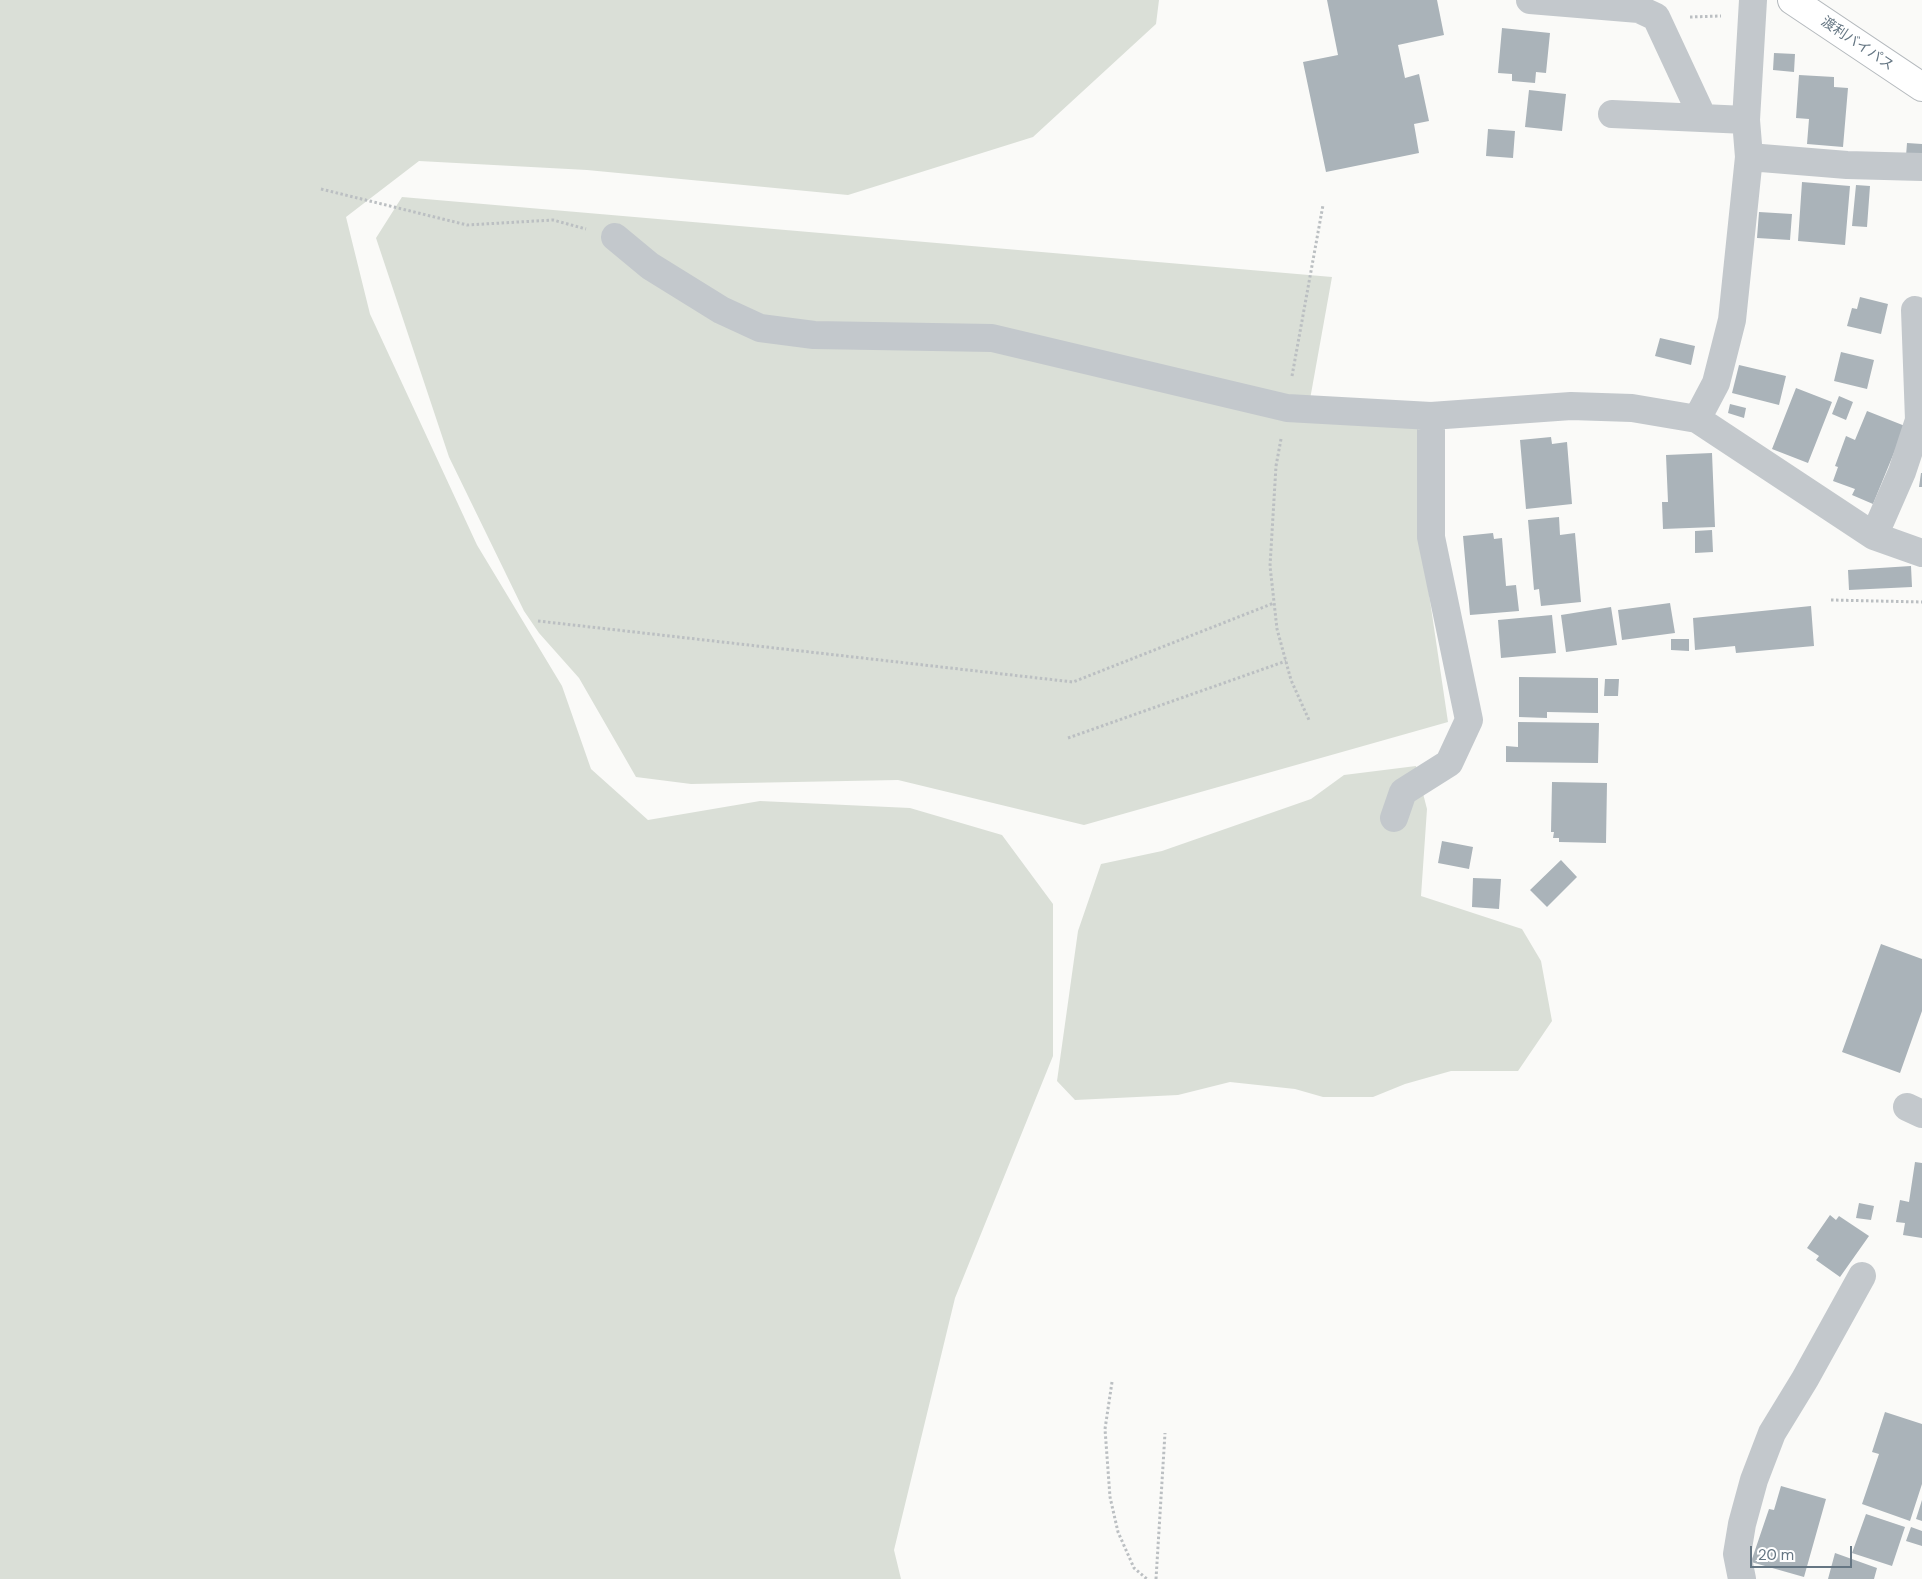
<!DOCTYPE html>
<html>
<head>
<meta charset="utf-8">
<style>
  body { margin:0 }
  #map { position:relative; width:1922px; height:1579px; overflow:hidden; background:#fafaf8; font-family:"DM Sans",sans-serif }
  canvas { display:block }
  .scale { position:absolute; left:1750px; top:1546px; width:102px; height:22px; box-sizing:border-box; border:2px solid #657683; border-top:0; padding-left:6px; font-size:15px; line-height:18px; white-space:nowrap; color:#657683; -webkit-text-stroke:4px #fff; paint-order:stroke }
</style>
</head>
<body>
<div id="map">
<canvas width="1922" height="1579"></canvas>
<div class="scale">20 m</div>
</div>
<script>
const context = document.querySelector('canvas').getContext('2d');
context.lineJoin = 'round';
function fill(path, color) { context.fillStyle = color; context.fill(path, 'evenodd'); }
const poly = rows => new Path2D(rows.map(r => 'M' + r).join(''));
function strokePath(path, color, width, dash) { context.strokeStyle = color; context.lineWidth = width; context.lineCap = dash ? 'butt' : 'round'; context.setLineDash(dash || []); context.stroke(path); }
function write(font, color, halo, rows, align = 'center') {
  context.font = font + ' "DM Sans","Noto Sans JP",sans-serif'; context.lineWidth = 5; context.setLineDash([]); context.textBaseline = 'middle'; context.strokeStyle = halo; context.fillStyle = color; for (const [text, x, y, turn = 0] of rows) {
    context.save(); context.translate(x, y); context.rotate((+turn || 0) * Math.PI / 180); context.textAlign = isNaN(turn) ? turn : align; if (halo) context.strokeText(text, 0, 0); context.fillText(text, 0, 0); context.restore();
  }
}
fill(poly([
  [0,0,1159,0,1156,24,1033,137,848,195,587,170,419,161,346,217,370,314,477,545,562,686,591,769,648,820,760,801,910,808,1002,835,1053,904,1053,1056,955,1298,894,1550,901,1579,0,1579],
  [402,197,1332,277,1307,416,1418,428,1421,540,1448,722,1084,825,898,780,691,784,636,777,579,678,539,633,524,611,449,457,376,238],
  [1416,766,1427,809,1421,896,1522,929,1541,961,1552,1021,1518,1071,1451,1071,1405,1084,1373,1097,1323,1097,1295,1089,1230,1082,1178,1095,1075,1100,1057,1081,1078,931,1101,864,1162,851,1311,799,1344,775]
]), '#dadfd7');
fill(poly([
  [1327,0,1437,0,1444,35,1398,45,1405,78,1419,74,1429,121,1414,124,1419,153,1326,172,1303,62,1338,55],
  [1502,28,1550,33,1546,73,1536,72,1535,83,1512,81,1512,74,1498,73],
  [1774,53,1795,54,1794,72,1773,70],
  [1799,75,1834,77,1834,87,1848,88,1843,147,1807,144,1809,119,1796,118],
  [1529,90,1566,94,1562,131,1525,127],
  [1488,129,1515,131,1513,158,1486,156],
  [1907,143,1922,144,1922,157,1906,156],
  [1802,182,1850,186,1845,245,1798,241],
  [1856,185,1870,186,1867,227,1852,226],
  [1759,212,1792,214,1790,240,1757,238],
  [1860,297,1888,304,1881,334,1847,326,1852,308,1857,309],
  [1660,338,1695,346,1691,365,1655,356],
  [1841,352,1874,360,1867,389,1834,381],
  [1739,365,1786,376,1779,405,1732,393],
  [1796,388,1832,402,1808,463,1772,449],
  [1839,396,1853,402,1846,420,1832,414],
  [1730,404,1746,408,1744,418,1728,413],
  [1867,411,1905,426,1873,504,1852,495,1855,489,1833,481,1838,467,1835,466,1846,436,1855,440],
  [1551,437,1552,444,1567,442,1572,504,1526,509,1520,440],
  [1712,453,1715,527,1663,529,1662,502,1668,502,1666,455],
  [1921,473,1922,473,1922,487,1919,487],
  [1559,517,1560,535,1575,533,1581,602,1541,606,1539,589,1534,590,1528,520],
  [1712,530,1713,552,1695,553,1695,531],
  [1493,533,1494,539,1502,538,1506,586,1516,585,1519,611,1470,615,1463,536],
  [1911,566,1912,587,1849,590,1848,570],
  [1670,603,1675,633,1622,640,1618,610],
  [1811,606,1814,646,1736,653,1735,646,1695,650,1693,618],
  [1611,607,1617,645,1566,652,1561,615],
  [1552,615,1556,653,1501,658,1498,620],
  [1671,639,1689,639,1689,651,1671,650],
  [1519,677,1598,678,1598,713,1547,712,1547,718,1519,717],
  [1605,679,1619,679,1618,696,1604,696],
  [1518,722,1599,723,1598,763,1506,762,1506,746,1518,747],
  [1552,782,1607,783,1606,843,1559,842,1559,838,1553,838,1554,832,1551,832],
  [1442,841,1473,847,1469,869,1438,863],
  [1561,860,1577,877,1547,907,1530,890],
  [1473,878,1501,879,1499,909,1472,907],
  [1881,944,1922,959,1922,1011,1900,1073,1842,1052],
  [1915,1162,1922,1163,1922,1238,1903,1235,1905,1223,1896,1222,1900,1200,1909,1202],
  [1859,1203,1874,1206,1871,1220,1856,1218],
  [1830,1215,1836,1220,1839,1216,1869,1236,1840,1277,1816,1260,1819,1256,1807,1248],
  [1885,1412,1922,1424,1922,1484,1910,1521,1862,1504,1879,1454,1872,1452],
  [1781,1486,1826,1499,1804,1577,1751,1562,1769,1509,1774,1510],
  [1922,1500,1922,1521,1916,1519],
  [1866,1514,1905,1527,1892,1566,1852,1553],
  [1911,1527,1922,1531,1922,1546,1906,1541],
  [1835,1553,1877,1568,1874,1579,1828,1579]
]), '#aab3b9');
const highway = poly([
  [1792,0,1922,87]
]);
strokePath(highway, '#b4b9bd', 30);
strokePath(poly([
  [1690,17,1721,16],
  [321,189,467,225,553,220,586,229],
  [1292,376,1323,205],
  [1281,439,1276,466,1270,566,1277,629,1291,680,1309,720],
  [1831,600,1922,602],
  [538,621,1073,682,1274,603],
  [1068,738,1286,661],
  [1112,1382,1105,1429,1110,1497,1118,1532,1134,1568,1147,1579],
  [1156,1579,1165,1433]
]), '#bbbfc2', 3, [2.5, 2.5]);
strokePath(poly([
  [1530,0,1639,9,1656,17,1703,118],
  [1612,114,1746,120],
  [1749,157,1847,165,1922,167],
  [615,237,650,266,721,310,760,328,814,335,992,338,1287,408,1431,416,1571,406,1632,408,1697,419,1716,383,1732,320,1749,157,1746,120,1753,0],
  [1697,419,1874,536,1922,553],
  [1874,536,1902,472,1919,420,1915,310],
  [1394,818,1403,792,1449,763,1469,720,1431,537,1431,416],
  [1907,1107,1922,1114],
  [1742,1579,1737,1554,1742,1524,1754,1480,1772,1433,1805,1379,1862,1276]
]), '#c3c8cc', 28);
strokePath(highway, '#fff', 28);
write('14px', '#657683', '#fff', [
  ["渡利バイパス",1857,44,34]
]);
</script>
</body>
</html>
